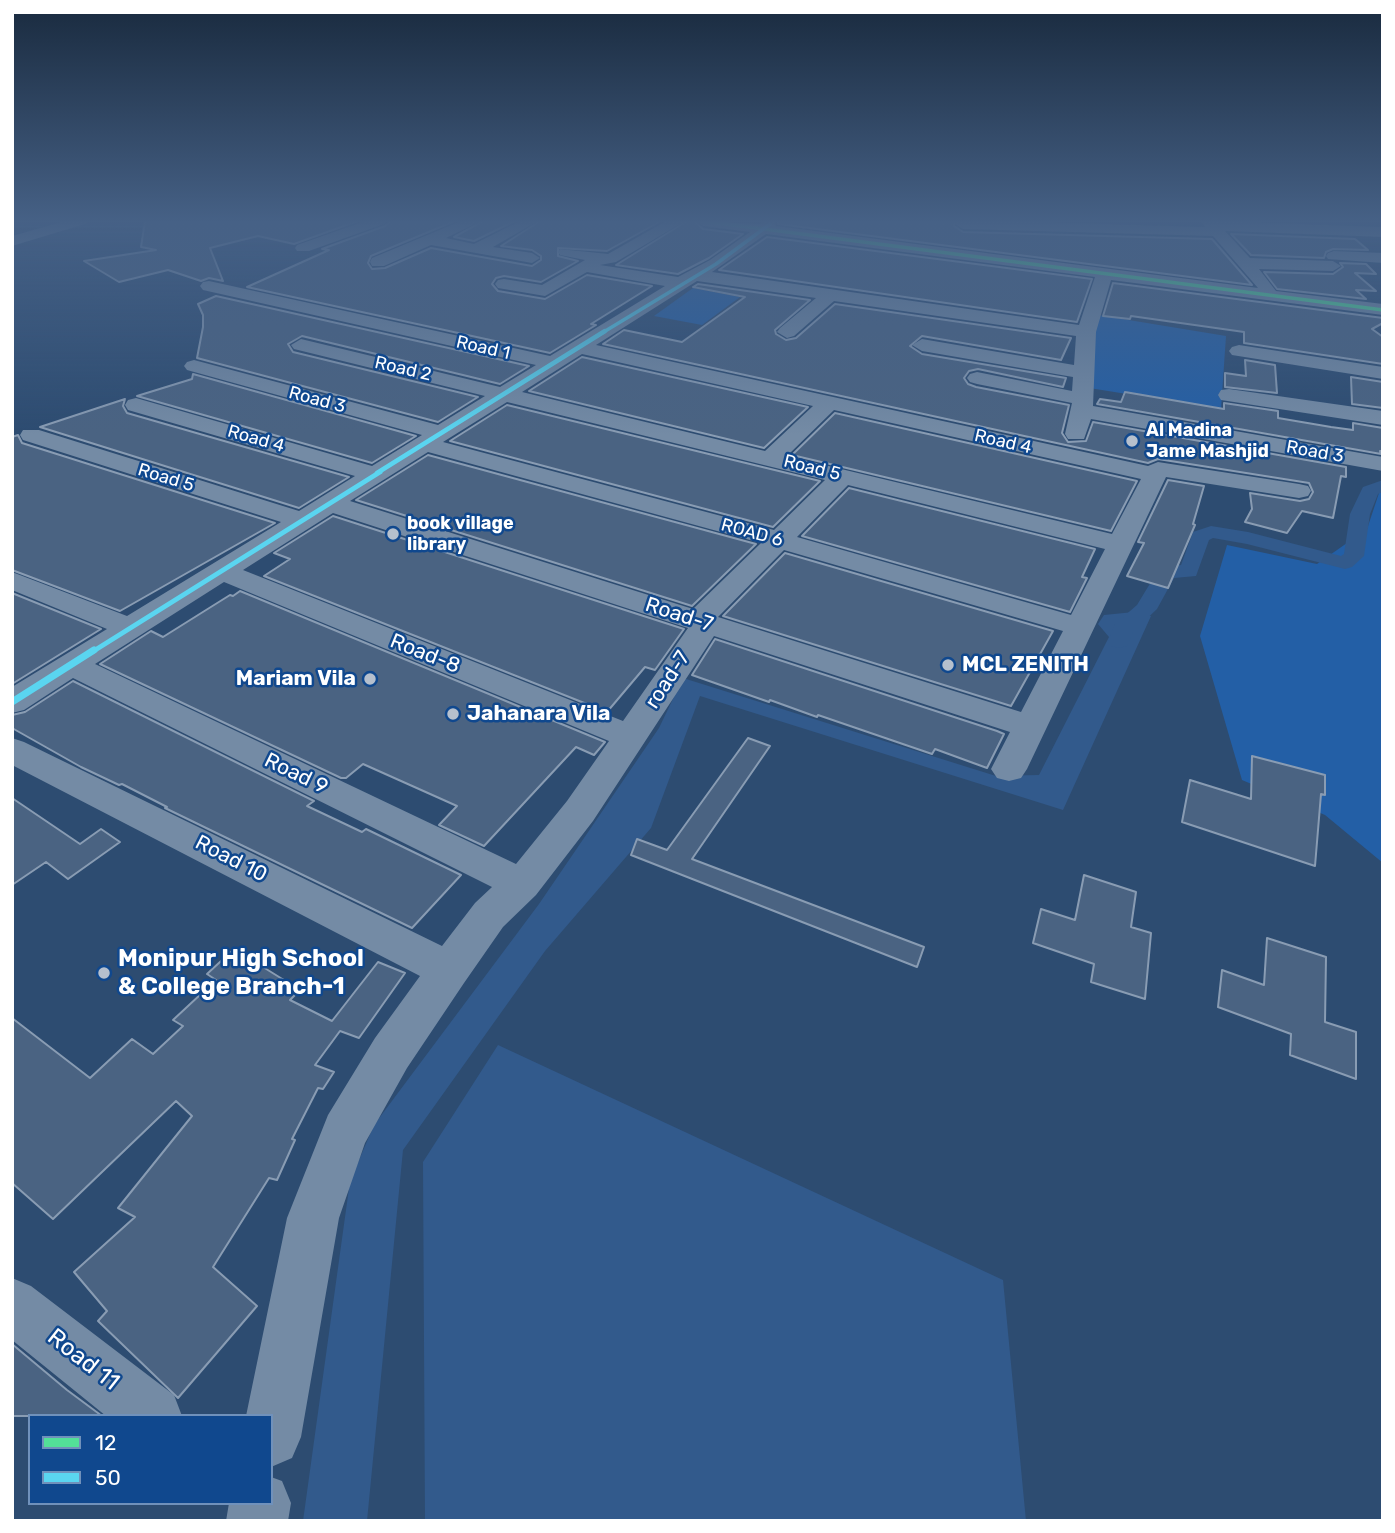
<!DOCTYPE html>
<html>
<head>
<meta charset="utf-8">
<style>
  body { margin:0 }
  #map { position:relative; width:1395px; height:1533px; overflow:hidden; background:#2d4c71; font-family:Rubik,sans-serif }
  canvas { display:block }
  .frame { position:absolute; inset:0; border:14px solid #fff; pointer-events:none }
  .legend { position:absolute; left:28px; top:1414px; width:245px; height:91px; box-sizing:border-box; background:#10488e; border:2px solid #7091bb; margin:0; padding:9px 12px; list-style:none; font-size:21px; color:#fff }
  .legend li { display:flex; align-items:center; gap:14px; height:35px }
  .legend b { width:35px; border:2px solid #7091bb }
</style>
</head>
<body>
<div id="map">
<canvas width="1395" height="1533"></canvas>
<div class="frame"></div>
<ul class="legend">
<li><b style="height:9px;background:#53e098"></b>12</li>
<li><b style="height:9px;background:#5ad5f0"></b>50</li>
</ul>
</div>
<script>
const context = document.querySelector('canvas').getContext('2d');
context.lineJoin = 'round';
function fill(path, color) { context.fillStyle = color; context.fill(path, 'evenodd'); }
const poly = rows => new Path2D(rows.map(r => 'M' + r).join(''));
function strokePath(path, color, width, dash) { context.strokeStyle = color; context.lineWidth = width; context.lineCap = dash ? 'butt' : 'round'; context.setLineDash(dash || []); context.stroke(path); }
function write(font, color, halo, rows, align = 'center') {
  context.font = font + ' Rubik,sans-serif'; context.lineWidth = 5; context.setLineDash([]); context.textBaseline = 'middle'; context.strokeStyle = halo; context.fillStyle = color; for (const [text, x, y, turn = 0] of rows) {
    context.save(); context.translate(x, y); context.rotate((+turn || 0) * Math.PI / 180); context.textAlign = isNaN(turn) ? turn : align; if (halo) context.strokeText(text, 0, 0); context.fillText(text, 0, 0); context.restore();
  }
}
fill(poly([
  [693,288,740,297,702,325,654,316],
  [1092,314,1226,336,1221,409,1083,387],
  [1380,490,1383,490,1383,863,1325,815,1242,780,1200,636,1227,545,1317,564,1367,529]
]), '#235fa6');
fill(poly([
  [1134,612,1151,616,1063,810,700,696,651,828,545,951,403,1150,367,1521,303,1521,350,1181,374,1125,539,904,659,728,683,678,996,776,1039,775,1109,637,1098,624,1104,615],
  [498,1045,1003,1280,1026,1521,425,1521,423,1162]
]), '#325a8c');
fill(poly([
  [1383,480,1383,492,1378,494,1370,514,1364,556,1352,567,1345,569,1247,544,1213,538,1209,540,1196,576,1174,578,1157,609,1133,632,1127,646,1119,648,1111,646,1108,641,1115,624,1137,605,1160,567,1181,565,1193,532,1211,526,1248,532,1341,556,1344,554,1350,514,1361,491,1363,487,1383,480]
]), '#325a8c');
const building = poly([
  [145,221,358,221,294,244,258,236,210,248,223,281,209,278,201,281,168,270,119,282,84,261,156,250,141,247,145,221],
  [390,221,455,221,371,256,368,263,372,269,385,268,431,248,532,266,541,260,541,256,532,250,501,246,540,221,661,221,607,251,558,248,558,256,578,261,541,282,504,276,496,278,492,284,498,291,545,299,587,275,652,286,591,324,596,325,550,353,247,287,329,250,322,249,385,226,390,221],
  [483,221,515,221,474,241,454,237,483,221],
  [687,221,694,221,703,229,743,234,709,258,678,274,616,265,687,221],
  [778,221,955,221,954,226,963,232,1212,239,1252,285,778,224,778,221],
  [1231,234,1355,239,1368,250,1333,249,1326,252,1324,258,1251,255,1231,234],
  [767,237,1092,279,1077,322,719,270,767,237],
  [1340,263,1366,264,1376,274,1355,273,1376,291,1356,290,1366,299,1277,289,1264,272,1333,274,1343,267,1340,263],
  [1113,283,1383,318,1383,323,1372,329,1383,337,1383,364,1244,343,1244,332,1131,316,1130,319,1103,316,1113,283],
  [698,284,810,300,775,330,776,334,786,340,796,338,835,304,1071,338,1061,360,922,336,910,346,922,354,1066,378,1063,387,978,369,969,371,964,378,968,384,976,387,1069,405,1062,433,1068,442,1086,441,1093,422,1346,467,1346,477,1341,476,1333,518,1302,511,1287,533,1245,522,1252,509,1250,493,1300,501,1309,499,1313,492,1309,483,1158,459,1148,463,603,344,624,330,682,342,745,297,693,287,698,284],
  [216,296,529,366,500,384,302,336,288,344,293,352,478,397,438,422,197,358,203,327,203,315,198,304,216,296],
  [582,357,808,407,764,448,529,391,582,357],
  [1245,360,1275,365,1277,393,1225,387,1225,373,1246,376,1245,360],
  [193,374,416,436,372,463,137,396,192,379,193,374],
  [1351,377,1383,382,1383,408,1352,404,1351,377],
  [1125,392,1224,409,1224,403,1278,411,1278,418,1331,427,1353,430,1353,423,1383,428,1383,451,1380,451,1381,454,1097,404,1100,399,1121,402,1125,392],
  [125,399,123,406,127,413,349,477,299,508,40,427,125,399],
  [507,405,820,481,773,527,450,441,507,405],
  [835,413,1137,481,1111,531,792,455,835,413],
  [18,435,22,443,275,523,120,611,12,570,12,437,18,435],
  [428,455,756,544,692,606,356,500,428,455],
  [1168,480,1204,486,1193,524,1195,525,1168,588,1127,576,1144,543,1138,542,1168,480],
  [849,488,1095,549,1082,577,1087,578,1070,612,802,536,849,488],
  [333,516,684,629,655,670,645,667,607,712,264,576,290,559,274,553,333,516],
  [785,553,1053,631,1011,706,723,616,785,553],
  [240,591,605,742,594,755,576,747,484,846,439,825,457,806,363,764,346,778,341,778,100,664,151,631,163,637,230,595,233,596,240,591],
  [12,593,101,629,12,684,12,593],
  [715,639,997,731,1004,734,987,768,935,749,932,754,818,715,817,717,770,700,769,702,692,675,715,639],
  [73,681,314,801,307,806,362,832,366,829,461,875,412,928,165,808,167,807,122,784,119,785,81,767,12,728,12,715,25,712,73,681],
  [748,738,770,746,692,859,924,947,917,967,631,855,637,839,667,850,748,738],
  [1252,756,1325,775,1325,795,1321,794,1315,866,1182,822,1190,780,1251,799,1252,756],
  [12,798,80,844,101,829,120,842,68,879,46,862,12,885,12,798],
  [1084,875,1136,892,1131,927,1151,933,1145,999,1091,982,1094,964,1033,943,1041,909,1075,920,1084,875],
  [1267,938,1326,957,1325,1022,1356,1032,1356,1079,1290,1055,1291,1034,1218,1007,1222,970,1264,985,1267,938],
  [234,949,300,990,290,1000,332,1021,378,962,405,973,359,1038,340,1031,315,1065,334,1072,323,1089,318,1088,292,1139,295,1140,277,1180,269,1178,213,1267,257,1306,178,1398,98,1321,107,1311,74,1272,135,1217,118,1208,192,1116,176,1101,53,1219,12,1183,12,1018,90,1078,132,1039,153,1054,183,1026,173,1020,216,980,207,974,234,949],
  [12,1344,67,1390,102,1416,12,1416,12,1344]
]);
fill(building, '#4a6382');
strokePath(building, '#899cb3', 2);
fill(poly([
  [65,221,88,221,85,224,12,246,12,236,65,221],
  [365,221,387,221,384,224,309,251,297,251,295,248,297,245,365,221],
  [461,221,481,221,446,238,474,244,520,221,538,221,493,247,532,253,540,258,532,263,431,245,384,266,372,266,370,262,372,258,461,221],
  [666,221,685,221,616,262,600,265,678,277,710,260,750,232,703,226,696,221,760,224,765,221,775,221,776,226,1258,288,1213,236,963,229,955,224,958,221,1005,221,1205,227,1201,221,1216,221,1383,227,1383,237,1225,231,1250,258,1333,261,1341,266,1333,271,1259,269,1276,291,1383,304,1383,315,1111,280,1096,332,1093,406,1383,457,1383,471,1091,419,1084,439,1068,439,1065,434,1072,403,977,384,970,382,967,378,970,374,977,372,1072,391,1073,377,922,351,912,345,922,339,1074,365,1076,336,834,301,794,336,787,338,777,332,780,328,816,298,697,281,596,345,1148,466,1158,462,1299,484,1308,486,1311,491,1308,496,1299,498,1166,477,1027,769,1021,778,1009,781,997,778,991,769,1010,732,714,636,593,821,536,895,503,927,464,983,407,1068,365,1143,339,1218,301,1437,292,1458,271,1467,271,1416,246,1416,287,1218,328,1115,375,1038,420,976,12,765,12,738,24,742,442,946,475,903,492,887,73,678,24,710,12,713,12,687,107,629,12,590,12,572,127,616,281,522,23,440,20,435,23,430,39,430,299,511,355,476,128,410,125,405,128,400,136,398,372,466,422,435,187,370,184,366,187,362,194,360,438,425,485,396,294,349,291,345,301,339,500,387,536,365,203,290,200,286,203,282,209,281,550,356,665,286,587,272,545,296,498,288,495,284,498,280,504,279,542,285,585,260,560,255,558,252,560,249,608,254,666,221],
  [766,234,1095,277,1079,325,712,272,766,234],
  [582,354,813,406,765,451,522,392,582,354],
  [507,402,825,480,774,530,443,442,507,402],
  [834,410,1141,479,1112,534,787,456,834,410],
  [428,452,761,543,693,609,350,501,428,452],
  [848,485,1105,549,1071,615,797,537,848,485],
  [333,513,688,628,623,721,243,570,333,513],
  [784,550,1063,631,1021,712,718,617,784,550],
  [224,582,609,741,567,801,516,864,95,664,224,582],
  [1334,251,1383,253,1383,263,1328,259,1326,256,1328,253,1334,251],
  [1239,345,1383,367,1383,379,1232,355,1229,351,1232,347,1239,345],
  [1229,389,1383,411,1383,425,1221,400,1218,395,1221,390,1229,389],
  [12,1278,31,1286,174,1395,182,1416,106,1416,12,1340,12,1278],
  [271,1477,282,1481,291,1503,288,1521,226,1521,229,1503,271,1503,271,1477]
]), '#748ba5');
strokePath(poly([
  [703,221,1383,310]
]), '#53e098', 3.5);
strokePath(poly([
  [602,333,716,264,770,224]
]), '#5ad5f0', 3.5);
strokePath(poly([
  [377,473,605,331]
]), '#5ad5f0', 4.5);
strokePath(poly([
  [92,652,380,472]
]), '#5ad5f0', 5);
strokePath(poly([
  [12,702,94,650]
]), '#5ad5f0', 7);
const sky = context.createLinearGradient(0, 0, 0, 435);
sky.addColorStop(0, '#192a3e');
sky.addColorStop(0.51, '#466186');
sky.addColorStop(1, '#46618600');
context.fillStyle = sky;
context.fillRect(0, 0, 1395, 435);
for (const [x, y, r, color] of [
  [1132,441,7,"#b6c0cd"],
  [393,534,7,"#b6c0cd"],
  [948,665,7,"#b6c0cd"],
  [370,679,7,"#b6c0cd"],
  [453,714,7,"#b6c0cd"],
  [104,973,7,"#b6c0cd"]
]) { const dot = new Path2D(); dot.arc(x, y, r, 0, 2 * Math.PI); context.fillStyle = color; context.fill(dot); strokePath(dot, '#10488e', 2.5); }
write('18px', '#fff', '#10488e', [
  ["Road 1",483,348,13],
  ["Road 2",403,369,13],
  ["Road 3",317,400,15],
  ["Road 4",256,439,16],
  ["Road 4",1003,442,13],
  ["Road 3",1315,452,10],
  ["Road 5",812,468,14],
  ["Road 5",166,478,17],
  ["ROAD 6",752,533,15]
]);
write('bold 18px', '#fff', '#10488e', [
  ["Al Madina",1146,431],
  ["Jame Mashjid",1146,452],
  ["book village",407,524],
  ["library",407,545]
], 'left');
write('21px', '#fff', '#10488e', [
  ["Road-7",679,615,18],
  ["Road-8",425,654,22],
  ["road-7",668,680,-57],
  ["Road 9",296,774,26],
  ["Road 10",231,859,27]
]);
write('bold 21px', '#fff', '#10488e', [
  ["MCL ZENITH",962,665],
  ["Mariam Vila",356,679,"right"],
  ["Jahanara Vila",467,714]
], 'left');
write('bold 24px', '#fff', '#10488e', [
  ["Monipur High School",118,959],
  ["& College Branch-1",118,987]
], 'left');
write('24px', '#fff', '#10488e', [
  ["Road 11",83,1360,38]
]);
</script>
</body>
</html>
